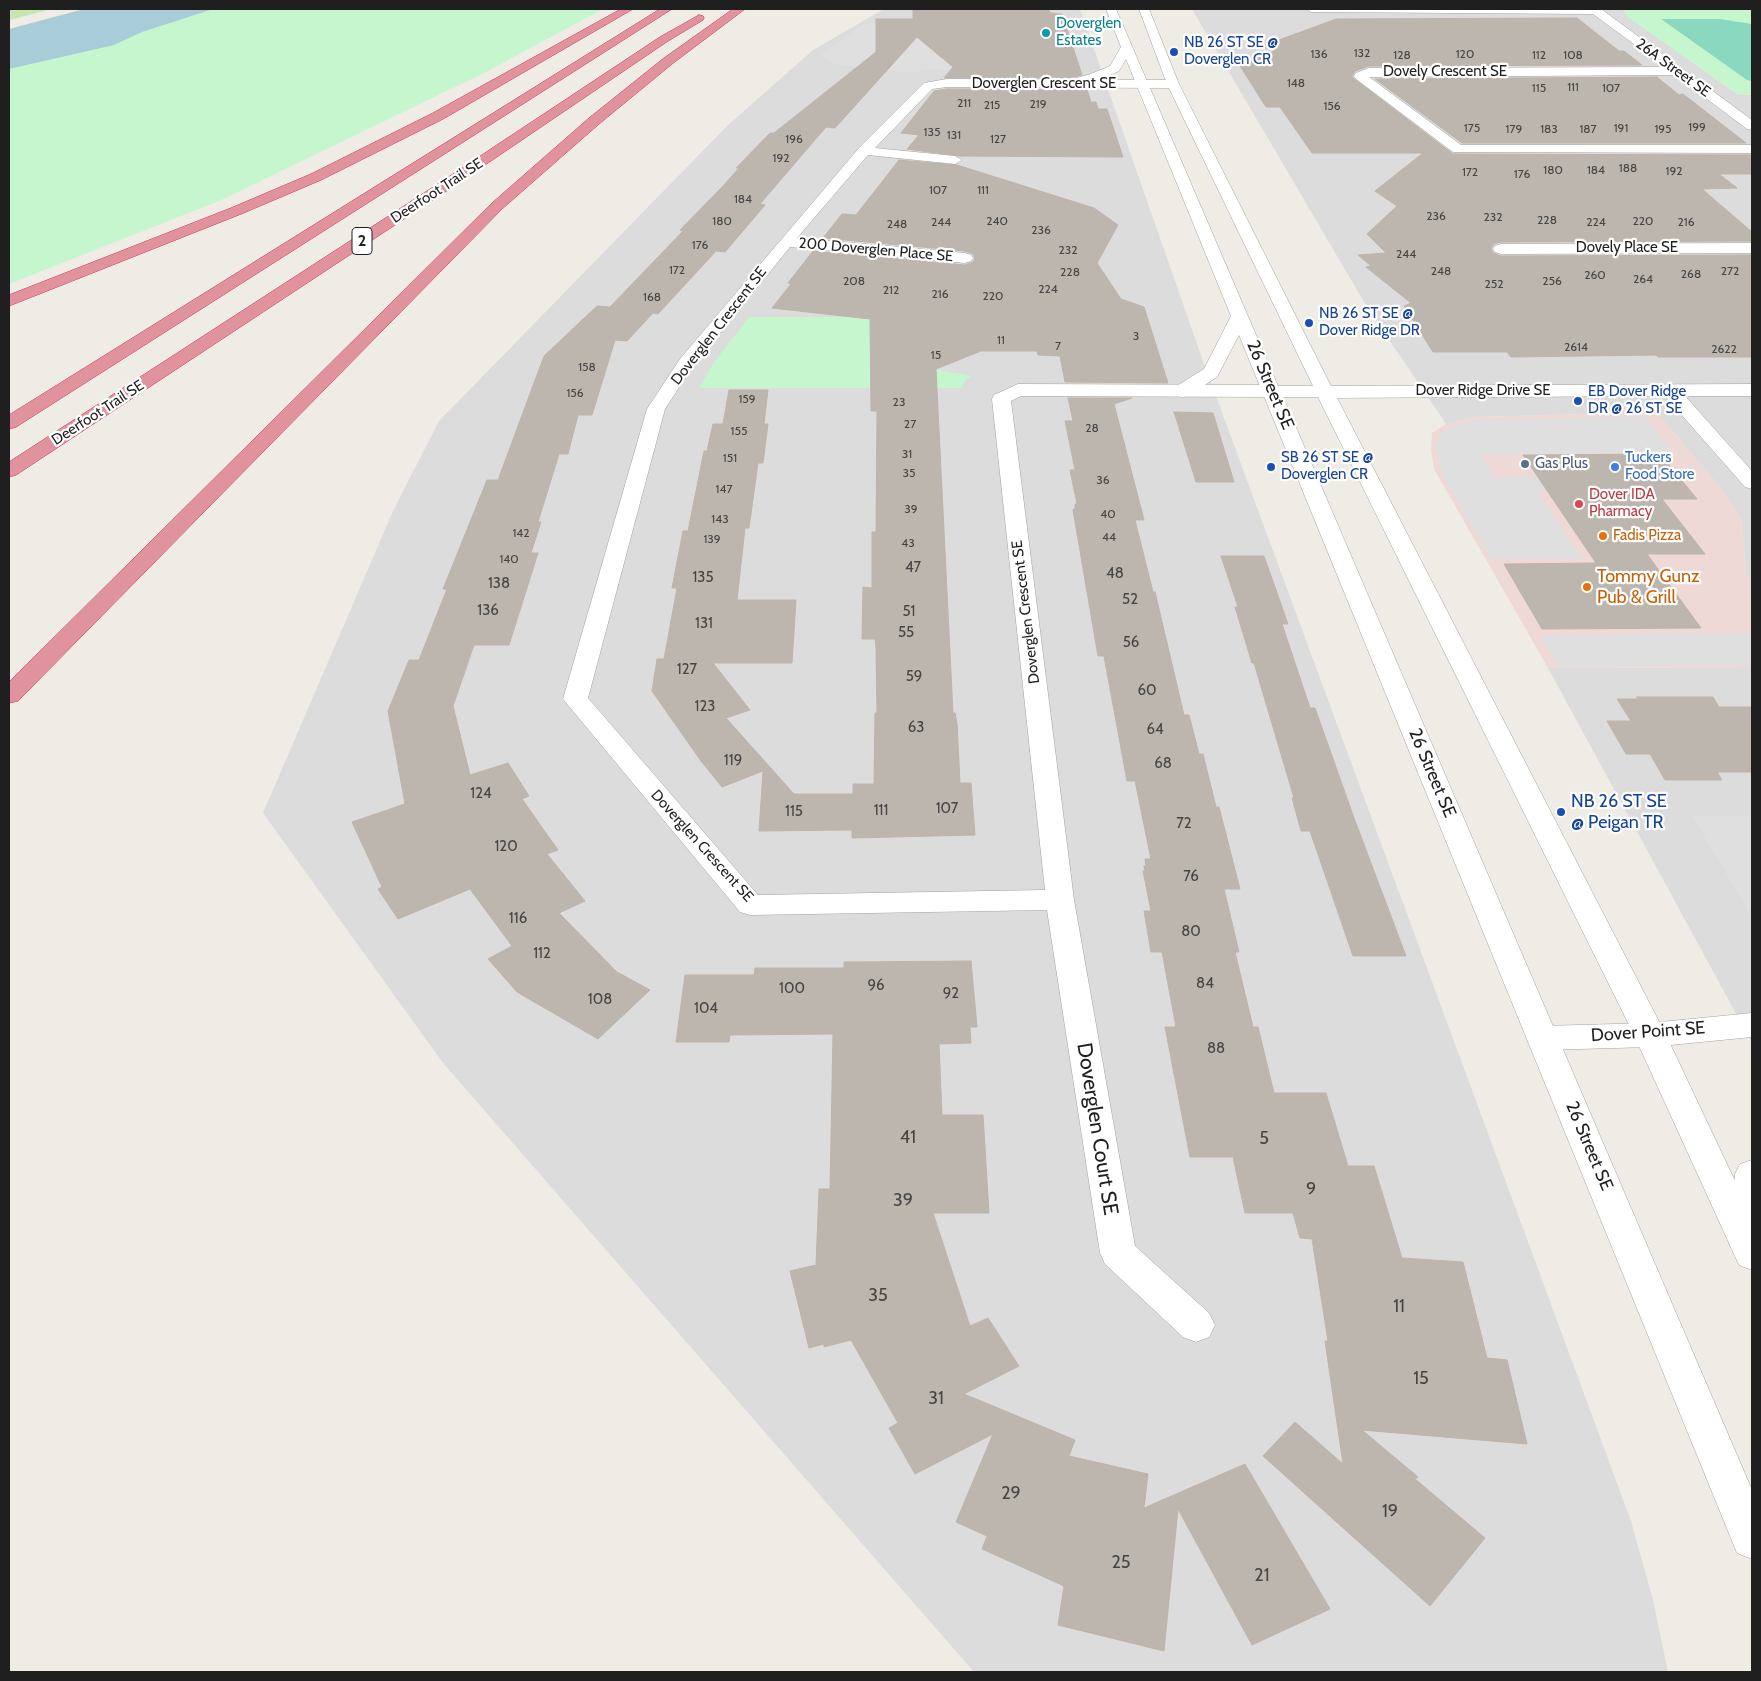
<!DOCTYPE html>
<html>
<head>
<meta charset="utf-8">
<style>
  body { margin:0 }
  #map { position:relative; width:1761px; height:1681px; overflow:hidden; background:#efece6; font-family:Cabin,sans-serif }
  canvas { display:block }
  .frame { position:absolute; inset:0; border:10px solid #1f1f1f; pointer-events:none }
</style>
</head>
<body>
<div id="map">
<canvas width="1761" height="1681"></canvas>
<div class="frame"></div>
</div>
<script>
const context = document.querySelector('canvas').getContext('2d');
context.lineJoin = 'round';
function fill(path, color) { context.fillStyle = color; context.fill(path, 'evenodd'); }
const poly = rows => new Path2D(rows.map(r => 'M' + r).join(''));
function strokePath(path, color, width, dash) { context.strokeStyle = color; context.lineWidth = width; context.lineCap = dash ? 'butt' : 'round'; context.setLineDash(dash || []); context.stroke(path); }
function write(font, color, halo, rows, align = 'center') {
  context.font = font + ' Cabin,sans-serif'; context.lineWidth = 4.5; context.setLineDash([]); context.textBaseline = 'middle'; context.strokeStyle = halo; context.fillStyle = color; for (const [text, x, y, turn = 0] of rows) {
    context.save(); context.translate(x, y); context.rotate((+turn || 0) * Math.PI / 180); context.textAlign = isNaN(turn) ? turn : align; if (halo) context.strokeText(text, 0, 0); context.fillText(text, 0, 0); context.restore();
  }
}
fill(poly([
  [884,9,1080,9,1203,361,1631,1521,1653,1600,1668,1672,974,1672,443,1063,263,813,393,511,439,421,728,125,813,50],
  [1192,9,1623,9,1627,16,1737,94,1752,95,1752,578,1746,575,1742,521,1725,493,1656,412,1476,417,1446,424,1367,307],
  [1752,667,1752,1043,1548,668]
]), '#dddcdc');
fill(poly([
  [1656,412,1725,493,1742,521,1746,575,1752,578,1752,667,1548,668,1434,469,1431,450,1432,433,1446,424,1476,417]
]), '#eed9d6');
fill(poly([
  [9,9,52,9,9,20]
]), '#c7e5af');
fill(poly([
  [212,9,603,9,484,73,219,201,9,284,9,63],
  [1623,9,1752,9,1752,95,1737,94,1627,16],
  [749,317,874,317,922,367,972,376,965,381,961,388,699,388,715,361]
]), '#c6f6cd');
fill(poly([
  [1661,19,1720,19,1752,24,1752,81,1747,80]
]), '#89d8bf');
fill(poly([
  [1003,23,1019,69,925,69,914,73,838,65,820,55,864,24],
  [1644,416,1673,452,1482,455,1494,477,1563,477,1573,491,1537,491,1582,559,1491,559,1443,476,1435,445,1443,431,1469,421],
  [1752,633,1752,665,1559,667,1541,636],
  [1692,816,1752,816,1752,917]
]), '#dfdfdf');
fill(poly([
  [84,9,213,9,142,32,114,45,9,69,9,29]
]), '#a9ccd9');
const building = poly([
  [913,9,1037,9,1049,10,1050,13,1062,14,1082,75,1070,78,944,78,953,67,917,37,835,128,826,127,760,204,765,205,725,252,716,251,658,314,653,313,627,341,615,340,592,415,578,415,568,454,559,454,538,522,541,522,531,553,538,553,509,645,474,645,453,706,470,775,508,763,529,796,522,799,558,850,547,854,585,901,559,913,617,972,650,990,598,1039,517,992,488,959,512,946,470,889,398,919,378,889,382,887,352,822,405,804,388,711,409,660,419,660,447,589,443,589,487,480,498,480,544,356,597,306,610,307,683,231,680,230,723,186,739,168,736,168,770,133,774,133,876,52,876,19,913,19,913,9],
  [1577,18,1619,51,1624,51,1642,65,1369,66,1355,71,1352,77,1453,154,1752,155,1752,174,1719,174,1737,188,1702,189,1752,232,1752,241,1501,242,1494,244,1491,248,1493,253,1501,256,1752,255,1752,357,1658,357,1656,355,1511,357,1507,352,1433,352,1404,306,1411,303,1366,267,1371,266,1358,255,1386,253,1367,234,1397,206,1375,191,1423,153,1312,153,1280,107,1266,107,1240,66,1276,50,1260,47,1336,19,1577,18],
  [1657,77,1679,95,1683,94,1746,143,1462,143,1375,79,1657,77],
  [947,89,1087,90,1091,102,1096,102,1098,109,1107,109,1123,157,959,156,907,149,919,135,901,133,934,91,947,89],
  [899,160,957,165,1094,208,1118,225,1097,263,1121,299,1144,307,1168,383,1065,382,1060,356,1038,355,1037,351,981,351,936,369,953,713,955,713,957,723,960,783,971,783,975,835,852,838,852,830,759,831,763,771,722,787,701,761,652,691,657,659,664,659,677,588,672,588,683,531,688,531,704,451,707,451,713,424,723,424,729,390,768,390,764,424,768,424,763,463,758,463,749,528,745,528,737,600,796,600,792,663,713,663,750,710,726,718,794,794,853,794,853,784,874,784,875,713,877,713,876,648,875,639,862,639,863,587,872,588,872,532,876,532,877,411,871,411,870,319,772,308,791,284,788,283,813,251,965,265,973,262,975,259,973,254,965,251,823,238,842,214,856,215,899,160],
  [1068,398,1132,398,1114,404,1144,520,1135,520,1153,592,1155,592,1184,715,1189,715,1199,754,1203,754,1216,807,1219,807,1240,889,1224,889,1239,952,1235,952,1253,1027,1258,1027,1274,1093,1326,1093,1348,1166,1374,1166,1402,1258,1463,1262,1487,1358,1507,1360,1527,1444,1362,1430,1418,1477,1415,1479,1485,1538,1430,1606,1263,1456,1295,1422,1343,1464,1325,1341,1328,1341,1312,1239,1300,1238,1293,1213,1245,1213,1233,1157,1190,1157,1165,1027,1176,1027,1162,952,1151,952,1144,911,1151,911,1143,871,1145,871,1144,866,1146,866,1145,859,1151,859,1135,781,1127,781,1104,656,1098,656,1073,510,1075,508,1075,504,1077,504,1070,470,1075,470,1065,421,1073,421,1068,398],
  [1174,412,1213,413,1234,482,1196,482,1174,412],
  [1660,454,1697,499,1662,499,1705,554,1647,554,1701,628,1542,629,1504,564,1596,563,1523,455,1660,454],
  [1221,556,1264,556,1288,624,1282,624,1310,708,1315,708,1354,818,1406,956,1353,956,1310,831,1301,831,1292,798,1294,798,1254,663,1252,663,1235,607,1238,607,1221,556],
  [1637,697,1713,697,1719,707,1752,707,1752,772,1717,772,1722,780,1665,780,1650,754,1626,754,1607,721,1631,721,1617,699,1638,699,1637,697],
  [971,961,977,1027,970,1027,971,1043,939,1044,942,1115,983,1115,989,1213,933,1213,970,1326,988,1318,1019,1366,964,1394,1075,1440,1069,1456,1148,1474,1144,1508,1245,1464,1330,1609,1252,1645,1178,1509,1164,1651,1058,1625,1064,1586,982,1549,987,1536,956,1522,993,1434,915,1474,889,1428,898,1423,851,1340,824,1347,824,1344,809,1348,790,1271,816,1265,819,1189,830,1189,833,1034,730,1035,729,1042,676,1042,685,975,754,975,755,968,844,968,844,962,971,961]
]);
fill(building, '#bcb6af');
strokePath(building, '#c0b4a9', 1);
const minor = poly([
  [1306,9,1601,9,1752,120,1752,130,1747,129,1675,75,1369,77,1461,145,1752,145,1752,153,1453,152,1356,79,1354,76,1356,73,1369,68,1665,67,1593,14,1311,12,1306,9],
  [947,79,1173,80,1179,84,1173,88,947,87,932,89,875,148,955,156,962,160,955,164,868,155,797,238,965,253,971,255,973,258,971,261,965,263,790,247,693,366,665,409,588,698,758,895,1045,890,992,399,994,395,1018,384,1273,385,1280,387,1282,391,1280,395,1273,397,1021,396,1011,401,1074,900,1135,1246,1209,1313,1215,1325,1209,1337,1196,1342,1183,1337,1105,1264,1100,1253,1047,910,750,915,740,912,563,699,647,409,680,359,859,148,924,83,947,79],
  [1752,243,1752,253,1501,254,1495,252,1493,249,1495,246,1501,244,1752,243],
  [1752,384,1752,396,1685,396,1752,471,1752,489,1745,487,1665,396,1325,398,1318,396,1316,392,1318,388,1325,386,1752,384],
  [1752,1013,1752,1037,1650,1047,1543,1050,1532,1047,1527,1038,1532,1029,1543,1026,1650,1023,1752,1013],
  [1752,1160,1752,1259,1748,1260,1735,1256,1730,1245,1735,1174,1740,1164,1752,1160]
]);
const tertiary = poly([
  [1106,9,1116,9,1278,386,1313,386,1167,84,1139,9,1149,9,1179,84,1334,392,1666,1035,1752,1217,1752,1270,1739,1265,1634,1035,1318,397,1283,397,1752,1490,1752,1559,1737,1553,1239,335,1217,377,1189,395,1182,397,1175,395,1173,391,1175,387,1204,369,1231,316,1126,59,1119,71,1096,81,1069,88,1063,84,1065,81,1088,75,1110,66,1121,47,1106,9]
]);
const motorway = poly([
  [621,9,633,9,443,119,321,180,241,214,9,306,9,295,231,208,311,174,433,113,621,9],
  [660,9,672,9,16,427,9,429,9,415,660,9],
  [733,9,745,9,672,64,599,124,502,209,18,701,9,703,9,682,492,203,589,118,664,58,733,9],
  [699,15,703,16,704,18,703,20,668,41,451,188,16,475,9,477,9,462,441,182,660,37,699,15]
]);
strokePath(minor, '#a3a3a3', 1);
strokePath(tertiary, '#a3a3a3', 1);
strokePath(motorway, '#ce315e', 1);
fill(minor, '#fff');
fill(tertiary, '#fff');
fill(motorway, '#e1939d');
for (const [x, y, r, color] of [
  [1046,33,5,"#0f9aa8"],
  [1174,52,5,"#1a4fb4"],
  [1309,323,5,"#1a4fb4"],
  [1578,401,5,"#1a4fb4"],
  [1525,464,5,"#5c6f8a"],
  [1271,467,5,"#1a4fb4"],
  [1615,467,5,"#3f7fe0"],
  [1579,504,5,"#e0444e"],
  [1603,536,5,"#e8710a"],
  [1587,587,5,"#e8710a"],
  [1561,812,5,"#1a4fb4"]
]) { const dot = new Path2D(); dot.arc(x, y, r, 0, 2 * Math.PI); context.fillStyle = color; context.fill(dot); strokePath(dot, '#fff', 2); }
write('12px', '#464543', null, [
  ["132",1362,53],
  ["136",1319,54],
  ["120",1465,54],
  ["128",1402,55],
  ["112",1539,55],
  ["108",1573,55],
  ["148",1296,83],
  ["111",1573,87],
  ["115",1539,88],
  ["107",1611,88],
  ["211",964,103],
  ["219",1038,104],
  ["215",992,105],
  ["156",1332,106],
  ["199",1697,127],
  ["175",1472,128],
  ["191",1621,128],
  ["179",1514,129],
  ["183",1549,129],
  ["187",1588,129],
  ["195",1663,129],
  ["135",932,132],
  ["131",954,135],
  ["196",794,139],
  ["127",998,139],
  ["192",781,158],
  ["188",1628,168],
  ["180",1553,170],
  ["184",1596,170],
  ["192",1674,171],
  ["172",1470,172],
  ["176",1522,174],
  ["107",938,190],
  ["111",983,190],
  ["184",743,199],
  ["236",1436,216],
  ["232",1493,217],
  ["228",1547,220],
  ["180",722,221],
  ["240",997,221],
  ["220",1643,221],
  ["244",941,222],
  ["224",1596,222],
  ["216",1686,222],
  ["248",897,224],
  ["236",1041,230],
  ["176",700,245],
  ["232",1068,250],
  ["244",1406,254],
  ["172",677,270],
  ["248",1441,271],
  ["272",1730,271],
  ["228",1070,272],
  ["268",1691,274],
  ["260",1595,275],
  ["264",1643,279],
  ["208",854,281],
  ["256",1552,281],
  ["252",1494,284],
  ["224",1048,289],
  ["212",891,290],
  ["216",940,294],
  ["220",993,296],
  ["168",652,297],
  ["3",1136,336],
  ["11",1001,340],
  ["7",1058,346],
  ["2614",1576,347],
  ["2622",1724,349],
  ["15",936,355],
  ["158",587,367],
  ["156",575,393],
  ["159",747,399],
  ["23",899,402],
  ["27",910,424],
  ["28",1092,428],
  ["155",739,431],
  ["31",907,454],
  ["151",730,458],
  ["35",909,473],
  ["36",1103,480],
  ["147",724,489],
  ["39",911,509],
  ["40",1108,514],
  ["143",720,519],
  ["142",521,533],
  ["44",1109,537],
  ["139",712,539],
  ["43",908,543],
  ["140",509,559]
]);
write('15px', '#0d838f', '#fff', [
  ["Doverglen",1056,24],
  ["Estates",1056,41]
], 'left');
write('15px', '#164399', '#fff', [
  ["NB 26 ST SE @",1184,43],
  ["Doverglen CR",1184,60],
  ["NB 26 ST SE @",1319,314],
  ["Dover Ridge DR",1319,331],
  ["EB Dover Ridge",1588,392],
  ["DR @ 26 ST SE",1588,409],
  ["SB 26 ST SE @",1281,458],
  ["Doverglen CR",1281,475]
], 'left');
write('15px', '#1f1f1f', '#fff', [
  ["26A Street SE",1673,68,36],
  ["Dovely Crescent SE",1445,72],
  ["Doverglen Crescent SE",1044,84],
  ["Deerfoot Trail SE",437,191,-33],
  ["Dovely Place SE",1627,248],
  ["200 Doverglen Place SE",876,250,5],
  ["Doverglen Crescent SE",719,326,-52],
  ["Dover Ridge Drive SE",1483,391],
  ["Deerfoot Trail SE",98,413,-33],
  ["Doverglen Crescent SE",1026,612,-97],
  ["Doverglen Crescent SE",702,846,48]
]);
write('15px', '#366cbe', '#fff', [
  ["Tuckers",1625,458],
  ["Food Store",1625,475]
], 'left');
write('15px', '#4e5e75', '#fff', [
  ["Gas Plus",1535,464]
], 'left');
write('15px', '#be3a42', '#fff', [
  ["Dover IDA",1589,495],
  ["Pharmacy",1589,512]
], 'left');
write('15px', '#c56008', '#fff', [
  ["Fadis Pizza",1613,536]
], 'left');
write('15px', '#464543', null, [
  ["47",913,568],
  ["48",1115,574],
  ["135",703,578],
  ["138",499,584],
  ["52",1130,600],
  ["136",488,611],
  ["51",909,612],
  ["131",704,624],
  ["55",906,633],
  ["56",1131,643],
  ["127",687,670],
  ["59",914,677],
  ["60",1147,691],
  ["123",705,707],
  ["63",916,728],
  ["64",1155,730],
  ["119",733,761],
  ["68",1163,764],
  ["124",481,794],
  ["107",947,809],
  ["111",881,811],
  ["115",794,812],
  ["72",1184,824],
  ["120",506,847],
  ["76",1191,877],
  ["116",518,919],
  ["80",1191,932],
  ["112",542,954],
  ["84",1205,984],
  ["96",876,986],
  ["100",792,989],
  ["92",951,994],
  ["108",600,1000],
  ["104",706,1009],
  ["88",1216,1049]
]);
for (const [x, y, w] of [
  [362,241,20]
]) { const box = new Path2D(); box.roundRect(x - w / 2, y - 13.5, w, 27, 4); context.fillStyle = '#fff'; context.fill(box); strokePath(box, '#1f1f1f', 1); }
write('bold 16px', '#1f1f1f', null, [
  ["2",362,241]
]);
write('18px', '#1f1f1f', '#fff', [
  ["26 Street SE",1270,385,67],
  ["26 Street SE",1432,773,67],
  ["Dover Point SE",1648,1032,-4],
  ["26 Street SE",1589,1146,67]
]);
write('18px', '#c56008', '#fff', [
  ["Tommy Gunz",1597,577],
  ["Pub & Grill",1597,598]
], 'left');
write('18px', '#164399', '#fff', [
  ["NB 26 ST SE",1571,802],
  ["@ Peigan TR",1571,823]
], 'left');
write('18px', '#464543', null, [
  ["41",908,1138],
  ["5",1264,1139],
  ["9",1311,1190],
  ["39",903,1201],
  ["35",878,1296],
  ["11",1399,1307],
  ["15",1421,1379],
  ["31",936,1399],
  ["29",1011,1494],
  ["19",1390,1512],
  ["25",1121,1563],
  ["21",1262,1576]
]);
write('21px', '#1f1f1f', '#fff', [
  ["Doverglen Court SE",1097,1129,81]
]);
</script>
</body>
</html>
